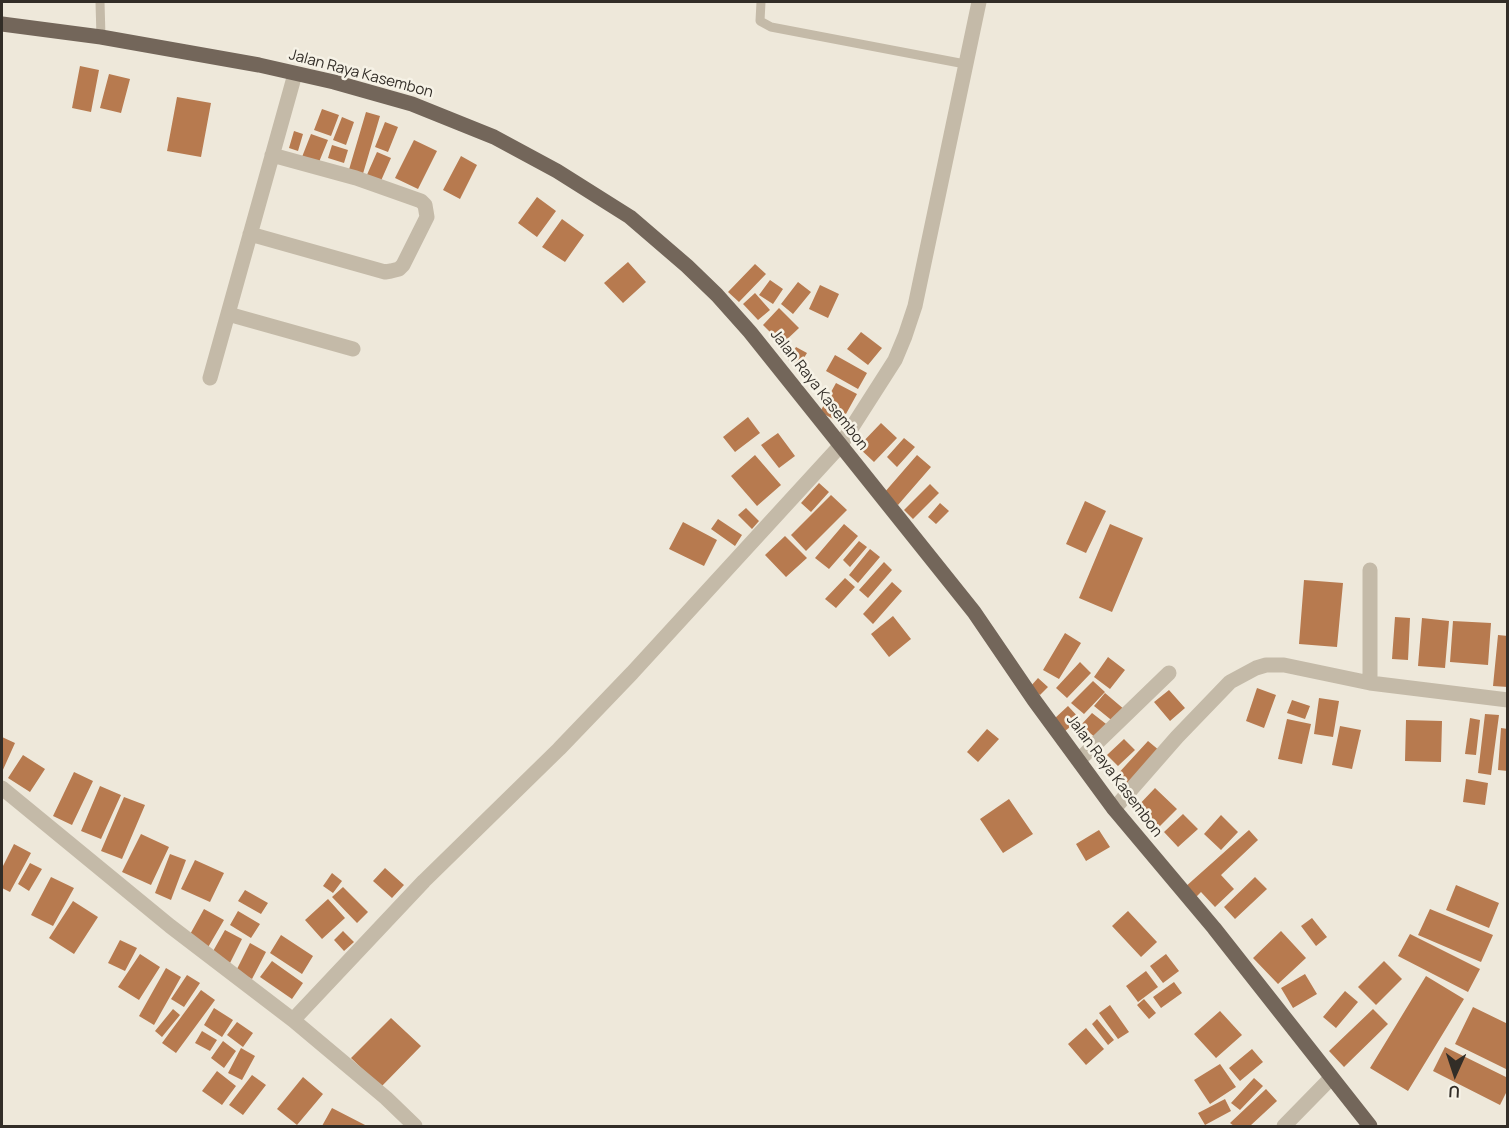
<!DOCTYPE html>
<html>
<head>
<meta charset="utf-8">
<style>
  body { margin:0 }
  #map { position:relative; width:1509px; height:1128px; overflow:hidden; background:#eee8da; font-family:Manrope,sans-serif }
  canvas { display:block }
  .frame { position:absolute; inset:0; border:3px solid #322d27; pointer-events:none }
  .north { position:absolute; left:1425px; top:1044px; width:60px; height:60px; -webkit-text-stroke:4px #f6f2e6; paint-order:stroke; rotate:183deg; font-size:16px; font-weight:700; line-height:24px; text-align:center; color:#322d27 }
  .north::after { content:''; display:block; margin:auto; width:21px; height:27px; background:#322d27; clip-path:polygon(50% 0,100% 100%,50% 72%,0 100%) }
</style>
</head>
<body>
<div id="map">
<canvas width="1509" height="1128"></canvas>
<div class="frame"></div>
<div class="north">U</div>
</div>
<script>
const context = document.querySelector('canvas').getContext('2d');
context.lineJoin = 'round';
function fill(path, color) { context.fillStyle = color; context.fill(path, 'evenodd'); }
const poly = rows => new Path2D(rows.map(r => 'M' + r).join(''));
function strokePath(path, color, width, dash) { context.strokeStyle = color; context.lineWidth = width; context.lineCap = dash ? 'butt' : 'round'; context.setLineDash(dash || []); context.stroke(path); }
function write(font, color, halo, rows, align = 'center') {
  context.font = font + ' Manrope,sans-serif'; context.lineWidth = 5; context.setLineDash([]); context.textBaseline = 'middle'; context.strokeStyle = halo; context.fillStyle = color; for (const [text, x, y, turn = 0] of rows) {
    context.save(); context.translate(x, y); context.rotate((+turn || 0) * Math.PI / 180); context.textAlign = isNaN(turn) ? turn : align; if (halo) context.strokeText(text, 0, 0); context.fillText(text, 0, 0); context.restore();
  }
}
fill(poly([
  [80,66,99,70,91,112,72,108],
  [109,74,130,79,121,113,100,108],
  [177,97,211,103,201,157,167,151],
  [322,109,339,115,331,136,314,130],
  [366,112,380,116,362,177,348,173],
  [342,117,354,122,346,145,333,140],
  [385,122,398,127,388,152,375,147],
  [294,131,303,134,298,151,289,148],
  [311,134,328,140,319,162,302,157],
  [414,140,437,151,418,189,395,178],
  [332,145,348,150,344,163,328,158],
  [377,152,391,158,380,183,366,177],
  [461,156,477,165,460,199,443,190],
  [537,197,556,211,537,237,518,223],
  [562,219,584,235,565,262,542,247],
  [628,262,646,282,623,303,604,283],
  [755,264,766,274,739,302,728,292],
  [770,280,783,289,773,304,759,295],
  [798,282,811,292,793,314,781,304],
  [820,285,839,294,828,318,809,309],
  [755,293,770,310,758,320,743,304],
  [779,308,799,328,782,344,763,325],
  [861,332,882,348,868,365,847,349],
  [796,347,807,353,799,366,788,360],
  [835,355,867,373,858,389,826,371],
  [836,383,857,394,841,423,820,412],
  [748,417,760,433,735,452,723,437],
  [881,423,897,438,874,462,858,447],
  [778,433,795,456,779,468,761,445],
  [904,438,915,447,897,467,887,457],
  [755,455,781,485,757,506,731,476],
  [917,455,931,467,898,505,884,493],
  [819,483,829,492,811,512,801,503],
  [930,484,939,493,913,519,904,510],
  [831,495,847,510,806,551,791,535],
  [1085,501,1106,511,1086,553,1066,544],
  [940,503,949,511,936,524,928,517],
  [746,508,759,521,752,529,738,515],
  [718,519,742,535,735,546,711,529],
  [683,522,717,540,704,566,669,549],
  [844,524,858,536,829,569,815,558],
  [1110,524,1143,538,1112,612,1079,598],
  [785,536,807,558,786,577,765,555],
  [859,541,867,547,850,567,843,560],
  [870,549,880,557,858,583,849,575],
  [884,562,892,570,868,598,859,590],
  [845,578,855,587,836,608,825,599],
  [1304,580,1343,583,1337,647,1299,644],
  [892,582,902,591,873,624,863,614],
  [893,616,911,639,889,657,871,634],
  [1395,617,1410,618,1408,660,1392,659],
  [1422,618,1449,621,1445,668,1418,666],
  [1453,621,1491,623,1488,665,1450,662],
  [1065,633,1081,643,1059,679,1043,670],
  [1498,635,1508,636,1508,687,1493,686],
  [1108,657,1125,670,1110,689,1094,677],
  [1080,662,1091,673,1067,698,1056,688],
  [1038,678,1048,687,1040,695,1030,687],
  [1093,681,1105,692,1084,714,1071,703],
  [1257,688,1276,695,1264,728,1246,721],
  [1169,690,1185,708,1170,721,1154,702],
  [1105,693,1125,710,1115,723,1094,706],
  [1319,698,1339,701,1333,737,1314,734],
  [1292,700,1310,706,1305,719,1287,713],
  [1068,706,1080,719,1065,731,1054,719],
  [1092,713,1110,727,1098,740,1081,725],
  [1485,714,1499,715,1491,775,1478,773],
  [1470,718,1480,720,1476,755,1465,754],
  [1287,719,1311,724,1302,764,1278,759],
  [1406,720,1442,721,1441,762,1405,761],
  [1340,726,1361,730,1352,769,1332,765],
  [1501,728,1508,729,1508,771,1498,770],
  [987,729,999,739,978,762,967,752],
  [2,737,15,743,2,772],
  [1124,739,1135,750,1118,766,1107,755],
  [1148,741,1160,751,1127,788,1115,777],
  [23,755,45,769,30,792,8,778],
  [74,772,93,781,72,825,53,816],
  [1466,779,1488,783,1485,805,1463,802],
  [100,786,121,795,101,839,81,831],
  [1155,788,1177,809,1156,830,1135,809],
  [124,797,145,805,122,859,101,851],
  [1009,799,1033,834,1003,853,980,819],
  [1183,814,1198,829,1178,847,1164,832],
  [1221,815,1238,832,1221,850,1204,834],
  [1099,830,1110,847,1086,861,1076,844],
  [1249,830,1258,840,1221,875,1234,889,1215,907,1201,892,1194,899,1184,888],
  [141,834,169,847,151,885,122,872],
  [14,844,31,853,10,892,2,888,2,868],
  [170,854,186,860,171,900,155,893],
  [195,860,224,873,210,902,181,889],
  [30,863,42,869,29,891,18,884],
  [385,868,404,885,392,898,373,881],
  [332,873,342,881,333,893,323,886],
  [51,877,74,888,53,926,31,915],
  [1255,877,1267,889,1235,919,1224,907],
  [1456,885,1499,903,1489,928,1446,910],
  [343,887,368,912,357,923,332,897],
  [245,890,268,903,261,914,238,901],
  [328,899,345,918,322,939,305,920],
  [73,901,98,917,74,954,49,938],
  [204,909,224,920,207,949,188,938],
  [1430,909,1493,935,1481,962,1418,935],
  [238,911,260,924,251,938,230,925],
  [1128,911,1157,942,1141,957,1112,926],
  [1312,918,1327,937,1316,946,1301,926],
  [225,930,242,939,230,963,212,953],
  [343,931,354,942,344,951,334,940],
  [1281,931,1306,958,1278,984,1253,958],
  [1410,934,1480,969,1468,992,1398,956],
  [281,935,313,956,302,974,270,953],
  [120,940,137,948,125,971,108,963],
  [250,943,266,952,252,979,236,971],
  [140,954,160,967,139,1000,118,987],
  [1166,954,1179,971,1163,983,1150,966],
  [272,961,303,983,292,999,260,977],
  [1384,961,1402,979,1376,1005,1358,987],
  [166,968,181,977,154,1025,139,1016],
  [1146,971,1158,987,1138,1002,1126,986],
  [1305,974,1317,994,1293,1008,1281,988],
  [187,975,200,983,184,1007,171,999],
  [1426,976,1464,999,1408,1091,1370,1068],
  [1174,982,1182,993,1161,1008,1153,997],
  [201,990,215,1000,176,1053,162,1043],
  [1345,991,1358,1002,1336,1028,1323,1017],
  [1144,999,1156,1013,1149,1019,1137,1005],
  [1110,1005,1129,1032,1118,1039,1099,1013],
  [1473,1007,1508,1024,1508,1070,1455,1044],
  [214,1008,233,1020,222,1037,204,1025],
  [173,1009,180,1015,162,1037,155,1031],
  [1373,1009,1388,1024,1344,1067,1329,1051],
  [1220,1011,1242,1035,1216,1058,1194,1034],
  [391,1018,421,1046,381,1087,351,1058],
  [1097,1019,1114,1040,1108,1045,1092,1024],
  [237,1022,253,1033,243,1047,227,1035],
  [1086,1028,1104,1049,1086,1065,1068,1044],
  [202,1031,217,1040,210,1051,195,1043],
  [223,1041,236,1051,224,1068,211,1058],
  [1445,1047,1508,1078,1508,1089,1500,1105,1433,1071],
  [241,1048,255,1056,242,1080,228,1073],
  [1252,1049,1263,1062,1240,1081,1229,1068],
  [1220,1064,1236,1087,1210,1104,1194,1080],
  [217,1071,236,1086,222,1105,202,1091],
  [252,1075,266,1085,243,1115,229,1105],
  [303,1077,323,1094,297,1125,277,1109],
  [1254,1078,1263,1086,1240,1110,1231,1103],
  [1266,1089,1277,1101,1250,1126,1234,1126,1230,1123],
  [1225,1099,1231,1111,1205,1125,1198,1113],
  [332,1108,367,1126,322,1126]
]), '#b77a4f');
strokePath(poly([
  [100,2,101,37],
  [761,2,760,21,771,27,965,64]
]), '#c4baa8', 9);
strokePath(poly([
  [250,234,385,272,391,271,399,269,403,265,427,217,425,205,421,201,356,178,272,155],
  [228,314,353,349],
  [210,378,295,74],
  [1370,570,1370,683],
  [1079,760,1169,673],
  [2,788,170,926,293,1020,386,1098,415,1126],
  [1114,809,1177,737,1230,682,1256,668,1266,665,1284,665,1370,683,1508,700],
  [293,1020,424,881,559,749,632,673,840,446,895,360,905,336,915,306,979,2],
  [1284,1126,1331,1078]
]), '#c4baa8', 15);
strokePath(poly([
  [2,24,101,37,259,65,334,82,412,104,494,137,557,171,630,217,687,266,717,295,750,332,974,612,1034,700,1114,809,1214,928,1370,1126]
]), '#73665a', 15);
write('15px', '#322d27', '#f6f2e6', [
  ["Jalan Raya Kasembon",361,74,15],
  ["Jalan Raya Kasembon",819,390,52],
  ["Jalan Raya Kasembon",1114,776,53]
]);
</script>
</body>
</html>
